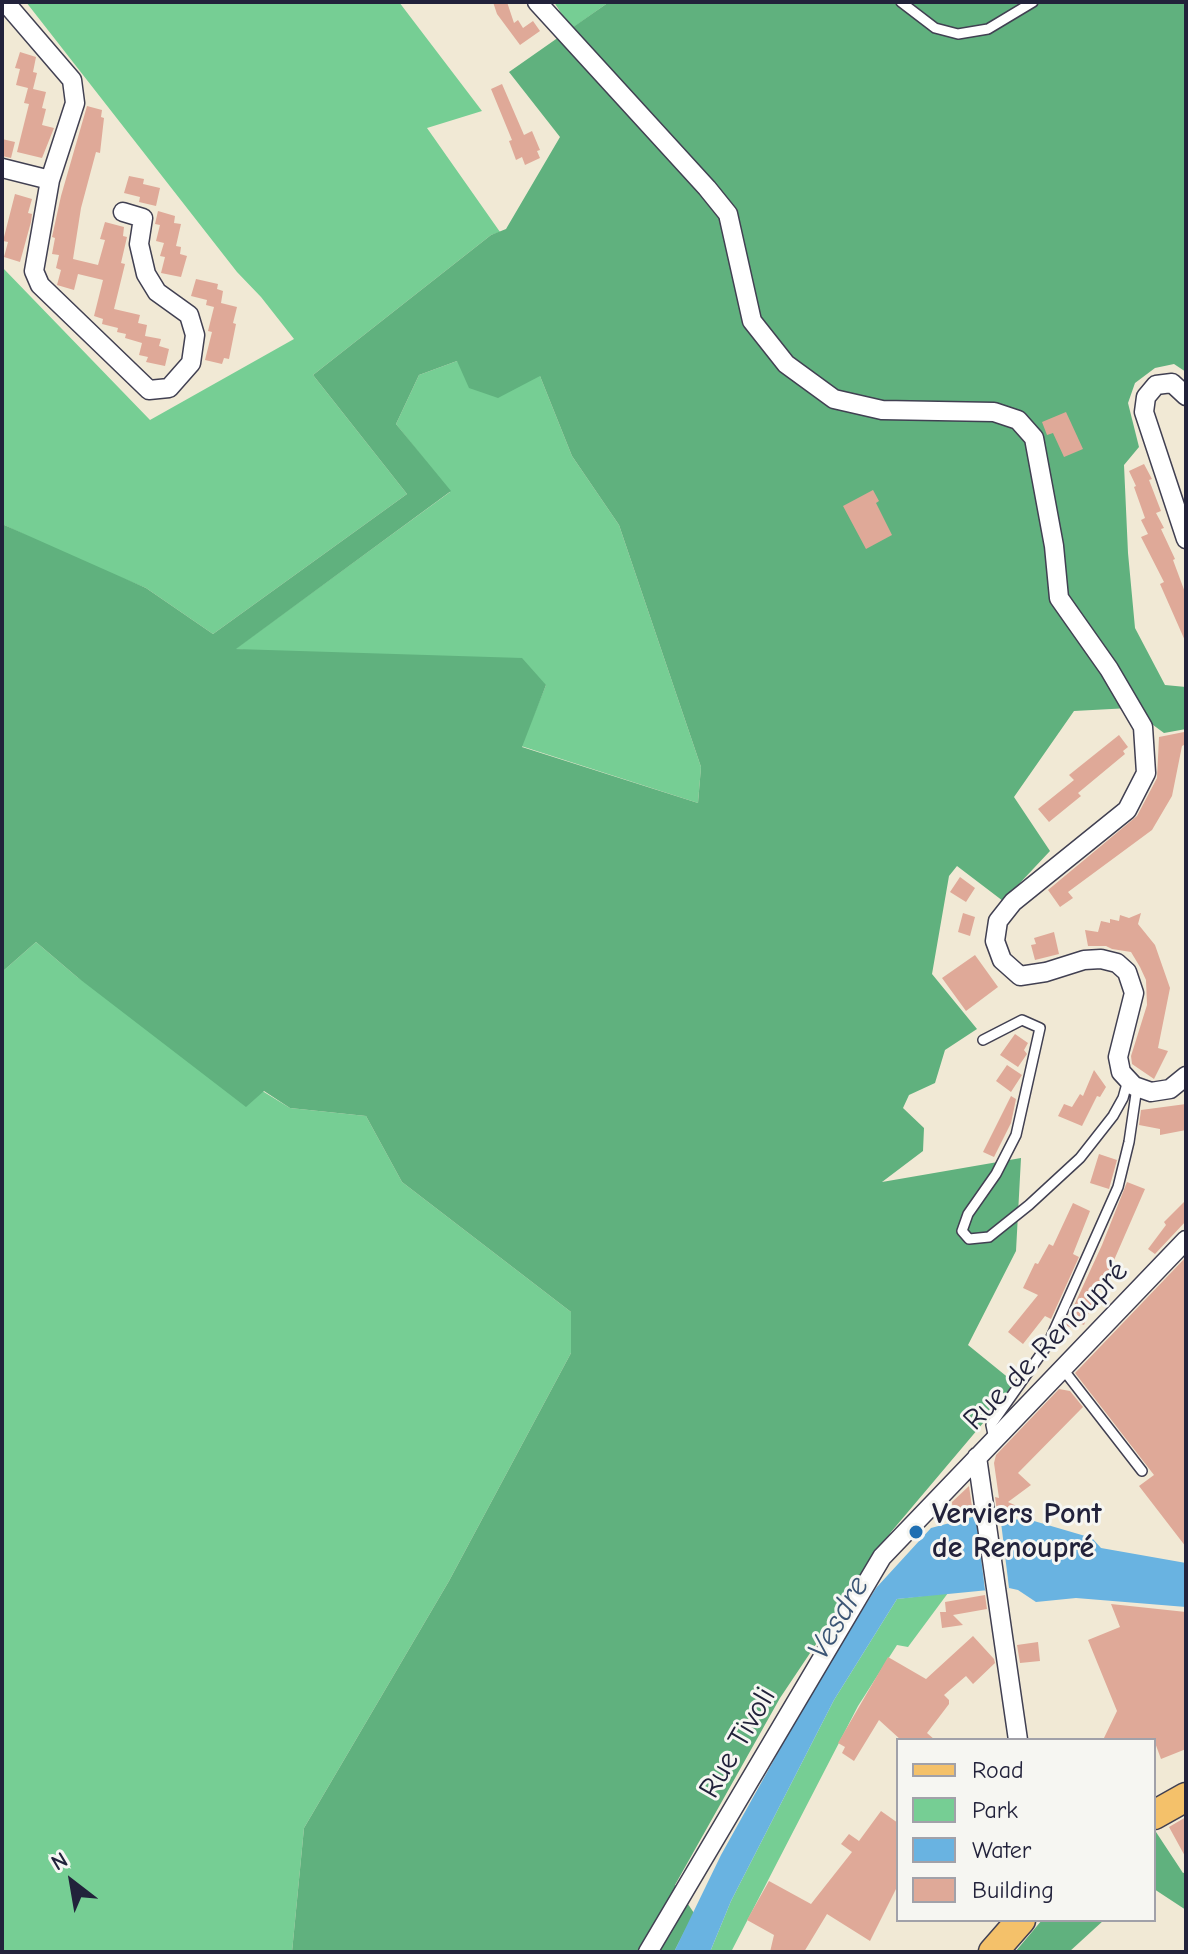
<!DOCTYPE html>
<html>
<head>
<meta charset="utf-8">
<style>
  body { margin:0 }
  #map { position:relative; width:1188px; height:1954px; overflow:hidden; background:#f1e9d5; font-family:"Comic Neue",sans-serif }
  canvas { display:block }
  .frame { position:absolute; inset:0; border:4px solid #22223b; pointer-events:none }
  .legend { position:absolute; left:896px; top:1738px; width:260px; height:184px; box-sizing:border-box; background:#f6f6f2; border:2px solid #a1a1a9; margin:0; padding:10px 14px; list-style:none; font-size:24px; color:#22223b }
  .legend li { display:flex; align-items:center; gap:16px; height:40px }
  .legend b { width:40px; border:2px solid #a1a1a9 }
  .north { position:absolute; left:32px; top:1842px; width:80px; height:80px; -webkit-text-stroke:6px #f6f6f2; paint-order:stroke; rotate:329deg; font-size:22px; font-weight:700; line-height:32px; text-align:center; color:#22223b }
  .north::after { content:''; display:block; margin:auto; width:28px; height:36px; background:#22223b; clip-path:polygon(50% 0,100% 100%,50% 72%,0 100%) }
</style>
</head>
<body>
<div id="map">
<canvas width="1188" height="1954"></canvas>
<div class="frame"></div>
<ul class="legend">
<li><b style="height:10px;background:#f4c16a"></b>Road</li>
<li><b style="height:22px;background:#76ce94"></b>Park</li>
<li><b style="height:22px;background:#69b3e1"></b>Water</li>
<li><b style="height:22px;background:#dfa998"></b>Building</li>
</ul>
<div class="north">N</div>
</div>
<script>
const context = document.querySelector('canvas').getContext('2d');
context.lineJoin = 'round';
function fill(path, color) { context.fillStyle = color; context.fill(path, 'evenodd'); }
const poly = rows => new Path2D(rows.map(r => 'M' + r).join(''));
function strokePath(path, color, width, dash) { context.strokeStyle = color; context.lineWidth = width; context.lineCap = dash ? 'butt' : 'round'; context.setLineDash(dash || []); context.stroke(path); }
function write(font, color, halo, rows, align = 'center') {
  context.font = font + ' "Comic Neue",sans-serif'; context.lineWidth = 6; context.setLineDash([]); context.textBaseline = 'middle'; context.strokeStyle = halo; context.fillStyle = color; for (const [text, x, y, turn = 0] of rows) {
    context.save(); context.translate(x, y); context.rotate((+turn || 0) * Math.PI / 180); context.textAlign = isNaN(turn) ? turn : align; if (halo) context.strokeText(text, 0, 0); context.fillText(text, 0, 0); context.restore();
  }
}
fill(poly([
  [26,2,399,2,482,111,427,128,500,232,491,235,313,375,407,494,213,634,146,588,78,560,2,524,2,267,150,420,294,339,261,297,237,272],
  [554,2,609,2,571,29],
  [457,361,540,376,572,456,619,525,701,767,698,803,521,746,546,685,235,649,450,492,396,424,419,375],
  [36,942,77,977,290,1108,366,1116,402,1182,571,1312,571,1353,449,1581,304,1828,292,1952,2,1952,2,972],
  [948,1593,908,1647,897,1645,858,1706,731,1952,710,1952,731,1901,834,1700,897,1599]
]), '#76ce94');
fill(poly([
  [609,2,1186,2,1186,372,1174,364,1155,368,1135,383,1128,403,1139,447,1124,465,1128,553,1135,628,1165,685,1186,687,1186,729,1164,733,1130,708,1074,711,1014,797,1050,851,1003,901,957,866,949,876,932,974,977,1029,945,1050,935,1083,909,1095,903,1108,924,1128,923,1151,882,1182,1021,1158,1016,1251,968,1345,1016,1384,891,1532,780,1698,675,1885,694,1913,674,1952,292,1952,304,1828,449,1581,571,1353,571,1312,402,1182,366,1116,290,1108,264,1091,246,1107,77,977,36,942,2,972,2,524,146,588,213,634,407,494,313,375,491,235,506,229,560,137,509,72],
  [457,361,469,388,498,398,540,376,572,456,619,525,701,767,698,803,522,747,546,685,522,658,236,649,451,491,396,424,419,375],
  [1156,1832,1183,1873,1186,1872,1186,1910,1154,1889],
  [1042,1920,1104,1920,1069,1952,1015,1952]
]), '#60b17e');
fill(poly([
  [976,1516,1034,1521,1092,1538,1101,1548,1186,1563,1186,1607,1076,1598,1036,1602,1018,1590,1009,1588,897,1599,834,1700,731,1901,710,1952,674,1952,721,1855,815,1686,876,1588,931,1528]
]), '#69b3e1');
fill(poly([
  [1000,1514,1009,1588,985,1590,976,1516]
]), '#f1e9d5');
fill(poly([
  [493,2,507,2,514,23,518,20,523,28,533,21,540,31,520,45,497,14],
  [20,52,36,57,33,72,37,73,33,89,46,92,42,108,46,109,42,125,54,128,42,158,17,152,29,104,24,103,28,88,16,85,20,69,15,68],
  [502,84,524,135,532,131,540,150,537,151,540,158,525,165,522,157,516,160,509,141,512,140,491,89],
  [87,106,102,110,101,117,104,118,100,153,96,152,81,208,73,259,98,265,105,240,100,239,105,222,124,227,123,236,127,237,121,263,125,264,114,309,140,315,138,323,147,325,145,336,161,339,159,346,169,349,165,366,146,362,148,357,139,355,142,343,125,338,126,334,117,332,118,328,102,324,103,319,94,316,103,280,78,274,74,290,57,285,61,270,56,268,59,255,52,254,55,238,52,237,61,196],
  [2,139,15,142,11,158,2,156],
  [129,176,144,179,143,184,160,188,156,206,139,202,140,197,124,193],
  [15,194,32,199,28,213,32,214,31,222,20,262,4,257,8,242,3,241],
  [158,211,175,216,174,223,181,224,176,246,181,247,180,254,187,256,181,277,161,273,165,257,160,256,164,243,156,241,160,225,155,224],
  [196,279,218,284,217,289,223,291,221,303,237,307,233,323,236,324,229,359,224,358,222,364,205,360,212,332,208,331,214,307,206,305,207,300,191,296],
  [1066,412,1083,449,1064,457,1053,433,1047,435,1042,422],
  [1144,464,1152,479,1149,480,1161,511,1156,513,1164,528,1161,529,1175,559,1173,560,1186,595,1186,643,1160,584,1164,582,1141,537,1148,534,1141,520,1145,518,1134,487,1136,486,1129,471],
  [873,490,879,501,876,503,892,535,866,549,843,506],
  [1184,732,1184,745,1182,746,1172,796,1152,830,1068,892,1073,898,1060,907,1048,890,1137,816,1157,778,1159,737],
  [1119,735,1128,747,1123,751,1125,754,1078,793,1081,796,1049,822,1038,809,1074,780,1069,775],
  [960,877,975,888,966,902,950,892],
  [963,913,975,917,970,936,958,932],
  [1141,913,1138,924,1155,945,1170,988,1158,1048,1168,1051,1154,1079,1132,1064,1131,1056,1147,1005,1146,980,1140,967,1131,952,1112,949,1106,946,1088,946,1085,930,1098,932,1101,921,1110,923,1110,919,1119,921,1120,915,1129,918],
  [1054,932,1059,954,1035,960,1031,945,1036,944,1034,938],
  [975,955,998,987,966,1011,942,978],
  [1015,1034,1028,1043,1024,1050,1027,1054,1018,1067,1000,1055],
  [1007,1065,1022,1075,1011,1092,996,1081],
  [1094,1070,1106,1087,1100,1097,1097,1096,1082,1126,1058,1116,1064,1104,1072,1107,1080,1094,1083,1096],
  [1011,1096,1016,1099,1011,1123,994,1157,983,1152],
  [1186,1104,1186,1130,1160,1135,1160,1129,1139,1125,1141,1110],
  [1099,1154,1117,1160,1109,1189,1090,1183],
  [1127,1182,1145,1189,1101,1290,1098,1289,1084,1325,1079,1323,1076,1330,1065,1325,1102,1245],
  [1186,1200,1186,1221,1155,1254,1148,1249,1166,1225,1164,1222],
  [1073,1203,1090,1211,1073,1254,1079,1257,1051,1319,1045,1316,1023,1344,1008,1332,1038,1295,1023,1288,1035,1263,1038,1264,1049,1244,1053,1246],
  [1186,1257,1186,1547,1139,1486,1154,1475,1075,1373],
  [1059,1389,1070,1391,1083,1407,1018,1473,1031,1485,1008,1502,1021,1508,997,1511,995,1497,999,1498,994,1463,996,1455],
  [969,1486,973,1514,953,1517,952,1502],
  [985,1595,987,1609,953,1615,963,1625,942,1628,940,1612,946,1612,945,1602],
  [1111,1604,1186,1612,1186,1749,1161,1759,1154,1740,1103,1740,1117,1711,1088,1640,1120,1627],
  [973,1636,994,1659,995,1663,973,1684,966,1676,944,1695,949,1700,949,1704,927,1733,935,1740,901,1740,879,1720,854,1761,842,1753,845,1747,838,1743,888,1657,926,1679],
  [1038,1642,1040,1661,1020,1663,1017,1645],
  [881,1811,898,1823,898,1885,870,1941,827,1914,804,1952,770,1952,774,1935,747,1920,769,1881,811,1904,852,1852,841,1844,849,1834,859,1841],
  [1186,1817,1186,1858,1169,1827]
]), '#dfa998');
const lane = poly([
  [901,2,935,28,958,34,988,29,1033,2],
  [983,1040,1022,1020,1040,1028,1016,1135,996,1174,968,1214,962,1231,969,1239,989,1237,1029,1205,1080,1158,1113,1116,1123,1098,1128,1080],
  [1062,1368,1142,1471],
  [994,1439,991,1425,1048,1344,1118,1187,1129,1142,1137,1087]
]);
const street = poly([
  [5,2,72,80,75,103,50,180,34,271,40,285,149,390,169,388,191,363,195,335,189,315,157,292,146,274,139,244,143,218,123,212],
  [537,2,707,188,728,214,752,321,786,364,834,399,882,410,994,412,1018,420,1034,438,1054,546,1059,598,1109,669,1143,727,1146,773,1127,810,1013,902,998,921,995,941,1002,960,1020,976,1046,972,1084,960,1101,959,1117,963,1127,972,1134,993,1118,1057,1121,1072,1134,1086,1151,1092,1170,1089,1186,1076],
  [2,168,50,180],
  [1186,396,1172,383,1156,385,1146,397,1144,412,1186,539],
  [977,1457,1018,1740],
  [648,1952,882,1557,1186,1240]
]);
const primary = poly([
  [1154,1815,1186,1797],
  [993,1952,1021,1920]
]);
strokePath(lane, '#414052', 12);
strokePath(street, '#414052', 21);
strokePath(primary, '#414052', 31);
strokePath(lane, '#fff', 9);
strokePath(street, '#fff', 18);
strokePath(primary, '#f4c16a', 28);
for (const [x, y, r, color] of [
  [916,1532,8,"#1f6fb2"]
]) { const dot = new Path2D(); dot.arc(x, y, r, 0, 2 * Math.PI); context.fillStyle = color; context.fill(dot); strokePath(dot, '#f6f6f2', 3); }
write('30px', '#22223b', '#f6f6f2', [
  ["Rue de Renoupré",1046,1346,-46],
  ["Rue Tivoli",738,1743,-60]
]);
write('bold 30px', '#22223b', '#f6f6f2', [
  ["Verviers Pont",932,1515],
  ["de Renoupré",932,1549]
], 'left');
write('italic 32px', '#3b5575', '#f6f6f2', [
  ["Vesdre",839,1618,-60]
]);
</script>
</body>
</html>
